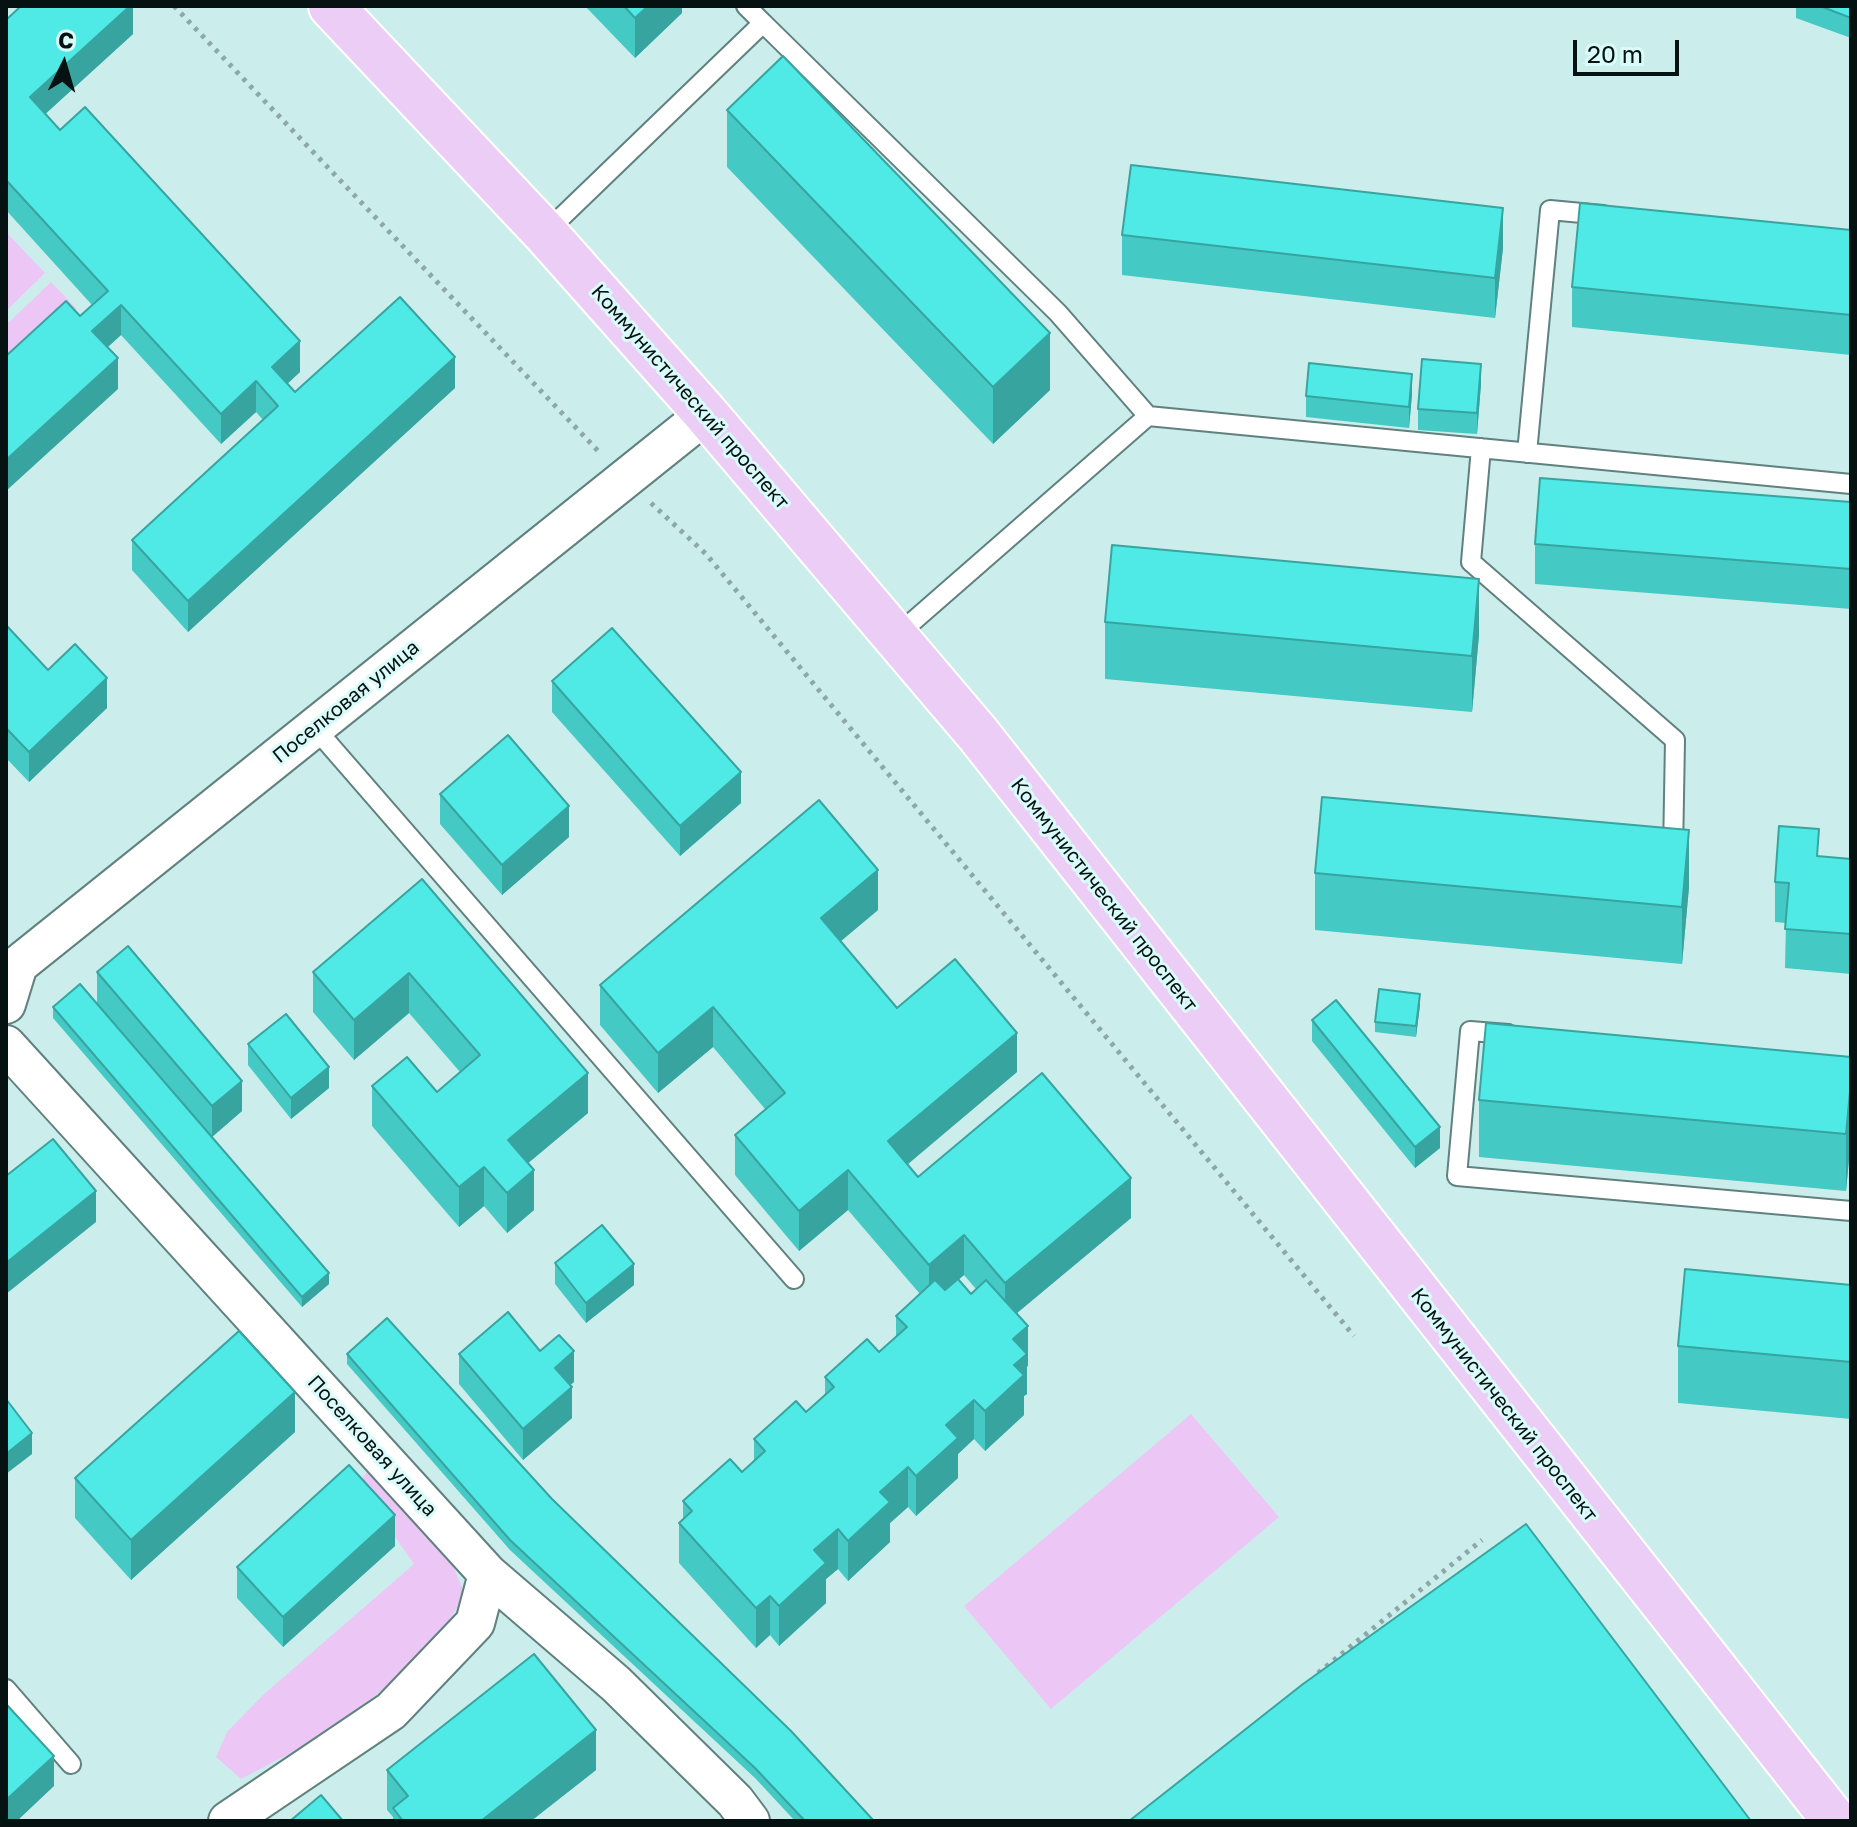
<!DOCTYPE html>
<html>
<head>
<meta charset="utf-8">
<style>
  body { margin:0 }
  #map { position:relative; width:1857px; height:1827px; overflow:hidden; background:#cbeeec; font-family:"Golos Text",sans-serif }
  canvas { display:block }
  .frame { position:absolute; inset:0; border:8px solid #061211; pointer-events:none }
  .north { position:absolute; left:24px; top:24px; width:80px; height:80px; -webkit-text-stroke:6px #d9fbf9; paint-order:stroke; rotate:5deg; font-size:22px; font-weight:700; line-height:32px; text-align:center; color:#061211 }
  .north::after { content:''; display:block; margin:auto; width:28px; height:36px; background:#061211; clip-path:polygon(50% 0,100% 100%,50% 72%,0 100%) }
  .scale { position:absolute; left:1573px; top:40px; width:106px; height:36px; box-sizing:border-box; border:4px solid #061211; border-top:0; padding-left:10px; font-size:24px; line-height:28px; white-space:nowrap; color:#061211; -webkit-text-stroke:6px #d9fbf9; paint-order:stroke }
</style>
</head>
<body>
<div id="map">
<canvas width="1857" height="1827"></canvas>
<div class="frame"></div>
<div class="north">С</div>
<div class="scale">20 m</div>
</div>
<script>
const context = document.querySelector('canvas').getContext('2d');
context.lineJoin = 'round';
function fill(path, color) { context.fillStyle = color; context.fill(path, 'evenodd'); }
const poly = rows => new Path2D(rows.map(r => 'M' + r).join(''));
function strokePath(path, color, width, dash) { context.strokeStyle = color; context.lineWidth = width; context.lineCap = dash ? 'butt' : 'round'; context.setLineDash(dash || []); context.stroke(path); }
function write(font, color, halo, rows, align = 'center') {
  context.font = font + ' "Golos Text",sans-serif'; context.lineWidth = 6; context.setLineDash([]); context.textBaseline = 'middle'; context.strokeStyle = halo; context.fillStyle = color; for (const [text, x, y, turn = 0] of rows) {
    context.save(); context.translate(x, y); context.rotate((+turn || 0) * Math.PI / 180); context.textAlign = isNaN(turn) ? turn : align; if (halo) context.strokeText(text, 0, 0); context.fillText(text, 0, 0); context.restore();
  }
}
fill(poly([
  [6,232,45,273,6,311],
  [51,282,77,309,18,365,6,353,6,325],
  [1191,1414,1279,1517,1051,1709,964,1606],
  [372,1465,439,1532,465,1595,445,1627,413,1665,326,1735,241,1779,216,1757,227,1732,263,1695,414,1564,358,1484]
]), '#ecc7f6');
const service = poly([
  [746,6,763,23],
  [545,233,763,23,1058,313,1148,416],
  [1481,448,1471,562,1675,740,1673,853],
  [1527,453,1550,210,1603,215],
  [895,637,1148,416,1851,484],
  [314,727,794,1279],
  [1508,1034,1470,1031,1457,1176,1851,1211],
  [6,1689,71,1764]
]);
const minor = poly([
  [6,1004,18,965,706,414],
  [6,1045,488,1574,475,1623,391,1711,228,1821],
  [488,1574,616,1684,735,1801,750,1821]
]);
const primary = poly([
  [331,6,545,233,706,414,978,734,1835,1821]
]);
strokePath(service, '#61817f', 22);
strokePath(minor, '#61817f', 42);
strokePath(primary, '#fff', 48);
strokePath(poly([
  [174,6,601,454],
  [651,503,706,554,1354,1336],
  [1318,1673,1482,1540]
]), '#8da8a7', 5, [4, 6]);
strokePath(service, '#fff', 18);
strokePath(minor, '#fff', 38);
strokePath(primary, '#eccdf5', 44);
fill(poly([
  [133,6,133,34,45,114,300,372,287,384,295,392,455,388,188,632,132,570,132,540,263,420,256,412,221,444,121,335,108,347,118,389,80,316,92,305,6,210,6,20],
  [585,6,682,6,682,13,635,58],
  [1796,6,1851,6,1851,38,1796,18],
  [727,110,1050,390,993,444,727,167],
  [1851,230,1851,355,1572,327,1572,287],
  [1122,235,1503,248,1495,318,1122,275],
  [1481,384,1477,434,1418,430,1418,409],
  [1412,394,1409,428,1306,417,1306,396],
  [1851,502,1851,609,1535,584,1535,544],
  [1105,622,1479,635,1472,712,1105,679],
  [6,625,48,670,107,708,29,782,6,758],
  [552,681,741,803,680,856,552,712],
  [440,794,569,837,502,895,440,824],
  [1819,856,1851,859,1851,974,1785,968,1786,923,1775,922,1775,882],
  [1315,873,1689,887,1682,964,1315,930],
  [422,879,588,1113,528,1163,534,1210,507,1233,484,1206,459,1227,372,1126,372,1086,437,1092,460,1072,409,1013,354,1060,313,1012,313,972],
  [878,910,840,941,897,1008,1017,1072,907,1164,918,1177,1131,1218,1017,1313,1028,1365,1027,1367,1027,1394,1024,1396,1024,1415,985,1451,974,1439,958,1454,958,1478,916,1516,908,1507,890,1523,890,1542,848,1581,838,1569,826,1579,826,1603,779,1646,770,1635,756,1648,679,1563,679,1523,683,1519,683,1501,742,1472,754,1460,754,1439,806,1412,825,1394,825,1377,879,1352,896,1336,896,1316,920,1294,848,1210,799,1251,735,1175,735,1135,765,1109,713,1047,658,1093,600,1025,600,985],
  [964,1275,976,1289,971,1294,958,1280],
  [97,972,242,1111,212,1137,329,1284,302,1307,53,1018,53,1007,168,1085,97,1003],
  [1420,1005,1416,1037,1375,1032,1375,1022],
  [1312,1020,1440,1148,1415,1168,1312,1041],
  [248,1044,329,1088,291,1119,248,1065],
  [1851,1057,1851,1138,1846,1191,1479,1157,1479,1100],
  [555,1263,634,1285,586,1323,555,1284],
  [1851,1285,1851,1419,1678,1403,1678,1346],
  [540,1351,574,1382,570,1385,572,1418,523,1460,459,1384,459,1354],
  [347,1354,552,1499,874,1821,795,1821,755,1778,510,1550,347,1364],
  [295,1432,131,1580,75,1518,75,1478],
  [395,1546,283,1647,237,1598,237,1567],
  [387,1770,596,1770,531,1821,393,1821,393,1817,387,1810]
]), '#44c9c5');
fill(poly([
  [130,6,133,6,133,34,30,128,30,97],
  [648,6,682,6,682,13,635,58,635,18],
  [1503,208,1503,248,1495,318,1495,278],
  [121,305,121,335,92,361,92,331],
  [1050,333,1050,390,993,444,993,387],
  [300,341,300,372,272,398,272,367],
  [455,357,455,388,188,632,188,601],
  [118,358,118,389,6,491,6,460],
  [1481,364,1481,384,1477,434,1477,413],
  [1412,374,1412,394,1409,428,1409,407],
  [256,381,256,412,221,444,221,414],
  [1479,579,1479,635,1472,712,1472,656],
  [107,678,107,708,29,782,29,752],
  [741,772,741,803,680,856,680,826],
  [569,806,569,837,502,895,502,865],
  [1689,830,1689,887,1682,964,1682,907],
  [878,870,878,910,821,958,821,918],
  [409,973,409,1013,354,1060,354,1020],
  [1420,994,1420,1005,1416,1037,1416,1026],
  [713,1007,713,1047,658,1093,658,1053],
  [1017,1033,1017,1072,888,1181,888,1141],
  [329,1067,329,1088,291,1119,291,1098],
  [588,1073,588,1113,508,1180,508,1140],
  [242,1081,242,1111,212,1137,212,1106],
  [1851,1081,1851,1138,1846,1191,1846,1134],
  [1440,1127,1440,1148,1415,1168,1415,1147],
  [484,1167,484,1206,459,1227,459,1187],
  [534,1170,534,1210,507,1233,507,1193],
  [848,1170,848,1210,799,1251,799,1211],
  [1131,1178,1131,1218,1005,1323,1005,1283],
  [96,1191,96,1222,6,1294,6,1263],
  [964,1235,964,1275,929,1305,929,1265],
  [634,1264,634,1285,586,1323,586,1303],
  [329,1273,329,1284,302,1307,302,1297],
  [1028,1326,1028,1365,1027,1367,1027,1394,1024,1396,1024,1415,985,1451,985,1411,1013,1339],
  [574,1351,574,1382,555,1398,555,1368],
  [572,1387,572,1418,523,1460,523,1429],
  [295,1392,295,1432,131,1580,131,1540],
  [974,1400,974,1439,958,1454,958,1478,916,1516,916,1476,946,1425],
  [32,1433,32,1454,6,1474,6,1454],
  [908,1467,908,1507,890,1523,890,1542,848,1581,848,1541,880,1492],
  [395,1515,395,1546,283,1647,283,1617],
  [838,1529,838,1569,826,1579,826,1603,779,1646,779,1606,814,1550],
  [770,1596,770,1635,756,1648,756,1608],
  [596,1730,596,1770,531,1821,481,1821],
  [54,1756,54,1786,17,1821,6,1821,6,1800]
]), '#37a4a0');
const building = poly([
  [21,6,130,6,30,97,60,130,85,107,300,341,272,367,295,392,400,297,455,357,188,601,132,540,278,406,256,381,221,414,121,305,92,331,118,358,6,460,6,356,66,301,80,316,108,291,6,180,6,20,21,6],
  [624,6,648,6,635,18,624,6],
  [1820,6,1851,6,1851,18,1820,6],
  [783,56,1050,333,993,387,727,110,783,56],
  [1131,165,1503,208,1495,278,1122,235,1131,165],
  [1580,203,1851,230,1851,315,1572,287,1580,203],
  [1422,359,1481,364,1477,413,1418,409,1422,359],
  [1309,363,1412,374,1409,407,1306,396,1309,363],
  [1540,478,1851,502,1851,569,1535,544,1540,478],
  [1112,545,1479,579,1472,656,1105,622,1112,545],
  [6,625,48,670,75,644,107,678,29,752,6,728,6,625],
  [612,628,741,772,680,826,552,681,612,628],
  [508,735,569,806,502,865,440,794,508,735],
  [1322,797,1689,830,1682,907,1315,873,1322,797],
  [819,800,878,870,821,918,897,1008,955,959,1017,1033,888,1141,918,1177,1042,1073,1131,1178,1005,1283,964,1235,929,1265,848,1170,799,1211,735,1135,785,1093,713,1007,658,1053,600,985,819,800],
  [1779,826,1819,829,1817,856,1851,859,1851,934,1785,929,1789,883,1775,882,1779,826],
  [422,879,588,1073,508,1140,534,1170,507,1193,484,1167,459,1187,372,1086,407,1057,437,1092,480,1055,409,973,354,1020,313,972,422,879],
  [128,946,242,1081,212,1106,97,972,128,946],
  [80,984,329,1273,302,1297,53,1007,80,984],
  [1379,989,1420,994,1416,1026,1375,1022,1379,989],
  [1336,1000,1440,1127,1415,1147,1312,1020,1336,1000],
  [286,1014,329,1067,291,1098,248,1044,286,1014],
  [1486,1023,1851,1057,1851,1081,1846,1134,1479,1100,1486,1023],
  [53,1139,96,1191,6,1263,6,1176,53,1139],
  [602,1225,634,1264,586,1303,555,1263,602,1225],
  [1685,1269,1851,1285,1851,1362,1678,1346,1685,1269],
  [958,1279,971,1294,986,1280,1028,1326,1013,1339,1027,1354,1014,1365,1024,1375,985,1411,974,1400,946,1425,958,1438,916,1476,908,1467,880,1492,890,1502,848,1541,838,1529,814,1550,826,1563,779,1606,770,1596,756,1608,679,1523,692,1511,683,1501,730,1459,742,1472,765,1451,754,1439,796,1401,806,1412,834,1387,825,1377,867,1339,879,1352,907,1327,896,1316,935,1280,945,1290,958,1279],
  [508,1312,540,1351,559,1335,574,1351,555,1368,572,1387,523,1429,459,1354,508,1312],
  [387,1318,552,1499,791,1731,874,1821,805,1821,755,1768,510,1540,347,1354,387,1318],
  [239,1331,295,1392,131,1540,75,1478,239,1331],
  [6,1399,32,1433,6,1454,6,1399],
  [349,1465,395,1515,283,1617,237,1567,349,1465],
  [1526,1524,1751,1821,1129,1821,1303,1684,1526,1524],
  [534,1654,596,1730,481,1821,403,1821,393,1808,408,1796,387,1770,534,1654],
  [6,1704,54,1756,6,1800,6,1704],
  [321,1795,343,1821,290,1821,321,1795]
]);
fill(building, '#4feae5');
strokePath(building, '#37a4a0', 2);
write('20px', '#061211', '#d9fbf9', [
  ["Коммунистический проспект",690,397,49],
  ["Поселковая улица",346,702,-39],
  ["Коммунистический проспект",1104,895,52],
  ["Коммунистический проспект",1504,1405,52],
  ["Поселковая улица",372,1446,48]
]);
</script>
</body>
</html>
